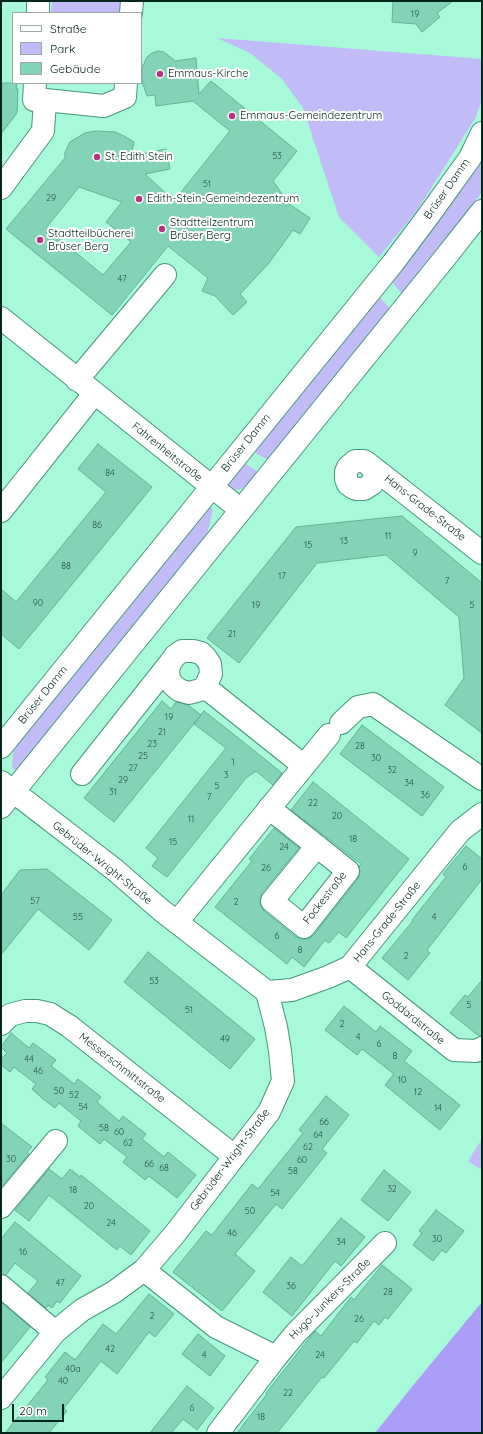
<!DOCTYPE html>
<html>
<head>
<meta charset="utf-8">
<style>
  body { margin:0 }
  #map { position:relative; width:483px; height:1434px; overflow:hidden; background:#a7f9da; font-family:Quicksand,sans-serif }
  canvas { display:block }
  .frame { position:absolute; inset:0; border:2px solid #03271c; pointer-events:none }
  .legend { position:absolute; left:12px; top:12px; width:130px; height:72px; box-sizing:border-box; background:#fff; border:1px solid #9aa9a4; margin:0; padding:5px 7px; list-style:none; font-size:12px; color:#03271c }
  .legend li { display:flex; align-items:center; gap:8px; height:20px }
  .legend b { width:20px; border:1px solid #9aa9a4 }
  .scale { position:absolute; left:12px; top:1404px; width:52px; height:18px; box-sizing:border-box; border:2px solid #03271c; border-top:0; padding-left:5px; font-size:12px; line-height:14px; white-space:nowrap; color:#03271c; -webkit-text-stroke:3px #fff; paint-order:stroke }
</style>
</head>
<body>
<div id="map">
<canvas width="483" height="1434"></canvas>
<div class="frame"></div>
<ul class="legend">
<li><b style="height:5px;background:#fff"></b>Straße</li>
<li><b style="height:11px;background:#c1bbf8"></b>Park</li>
<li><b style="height:11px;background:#83d4b7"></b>Gebäude</li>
</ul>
<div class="scale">20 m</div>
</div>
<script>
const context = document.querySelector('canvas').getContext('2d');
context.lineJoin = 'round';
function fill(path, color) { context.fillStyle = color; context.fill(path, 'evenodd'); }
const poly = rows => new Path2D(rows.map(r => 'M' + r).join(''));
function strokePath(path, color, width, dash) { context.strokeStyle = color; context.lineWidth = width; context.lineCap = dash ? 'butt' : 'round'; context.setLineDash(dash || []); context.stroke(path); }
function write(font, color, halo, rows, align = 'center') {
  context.font = font + ' Quicksand,sans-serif'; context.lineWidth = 4; context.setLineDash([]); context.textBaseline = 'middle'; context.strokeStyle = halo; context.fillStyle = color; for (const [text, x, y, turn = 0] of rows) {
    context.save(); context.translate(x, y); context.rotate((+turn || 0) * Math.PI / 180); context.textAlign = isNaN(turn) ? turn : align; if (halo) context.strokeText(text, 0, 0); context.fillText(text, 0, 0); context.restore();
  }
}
fill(poly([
  [52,1,122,1,122,13,51,13],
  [217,38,482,59,482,99,476,117,418,209,379,257,339,217,303,108,282,79,250,53],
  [482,152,482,192,444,244,403,295,390,280],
  [378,295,391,310,271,462,253,451],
  [243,462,258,472,245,487,237,490,232,490,229,487,228,483],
  [209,506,213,509,208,531,204,540,17,771,13,769,12,763,14,747],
  [482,1139,482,1170,468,1161]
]), '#c1bbf8');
fill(poly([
  [482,1302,482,1433,375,1433,415,1383]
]), '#aa9ef9');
const building = poly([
  [393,1,453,1,437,13,440,17,422,32,416,24,392,22,393,1],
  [158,51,164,52,175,61,196,58,199,94,211,81,297,151,273,181,289,204,310,218,300,234,293,230,269,263,240,294,247,302,233,315,215,296,202,291,208,278,168,246,112,315,6,229,65,158,65,152,70,142,85,133,95,131,115,132,124,136,134,142,131,156,166,149,170,169,145,174,174,201,230,131,193,101,156,106,155,95,147,96,142,81,142,68,147,57,152,53,158,51],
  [79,187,122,202,106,222,131,242,103,275,46,228,79,187],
  [1,83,17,83,16,89,18,89,17,113,1,134,1,83],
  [98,444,152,487,19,649,1,634,1,589,16,602,106,492,78,469,98,444],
  [402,516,482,583,482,733,445,705,464,678,459,617,386,555,317,563,239,663,207,638,296,527,402,516],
  [162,701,171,709,176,702,188,705,201,715,114,822,84,798,162,701],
  [204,711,232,733,282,773,273,785,256,771,246,778,167,877,152,866,158,858,146,848,226,748,194,724,204,711],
  [362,725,444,787,422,816,340,754,362,725],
  [313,782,409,859,346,938,339,932,329,943,325,940,304,967,292,957,287,964,215,907,252,861,249,859,274,828,299,848,262,893,260,899,260,905,264,911,296,937,302,939,308,939,314,935,358,879,360,873,359,866,361,864,291,810,313,782],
  [466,846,482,859,482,879,427,950,430,953,408,980,382,958,413,921,412,920,446,877,443,874,466,846],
  [47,869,112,920,89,950,38,909,1,955,1,895,20,870,47,869],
  [148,952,255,1039,230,1069,124,982,148,952],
  [482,980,482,1036,479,1036,450,1013,465,995,468,997,482,980],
  [344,1006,376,1032,380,1026,412,1051,404,1061,460,1105,440,1130,385,1085,394,1074,362,1049,357,1055,325,1030,344,1006],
  [11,1033,29,1048,33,1043,56,1060,51,1066,63,1075,74,1084,78,1079,101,1097,97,1102,119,1121,123,1116,146,1134,142,1139,164,1157,168,1152,196,1175,177,1198,149,1176,145,1180,123,1162,127,1157,104,1139,100,1144,78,1126,81,1121,59,1103,55,1108,43,1099,32,1089,36,1084,14,1067,10,1072,1,1065,1,1059,7,1053,1,1047,11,1033],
  [326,1096,349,1115,322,1149,327,1153,282,1209,276,1204,235,1254,255,1271,222,1311,173,1272,206,1231,212,1235,252,1184,258,1189,303,1133,299,1130,326,1096],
  [1,1123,32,1147,27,1152,29,1154,1,1187,1,1123],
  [49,1169,62,1179,70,1169,80,1177,81,1175,150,1231,131,1255,120,1246,117,1250,49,1195,29,1221,15,1210,49,1169],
  [384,1170,411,1192,388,1221,361,1200,384,1170],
  [436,1210,464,1231,446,1253,442,1250,433,1261,413,1245,422,1233,419,1231,436,1210],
  [341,1218,365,1237,341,1266,335,1261,292,1316,263,1292,291,1257,302,1266,341,1218],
  [15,1222,81,1276,60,1303,57,1301,52,1308,48,1305,46,1308,28,1293,38,1281,15,1263,6,1275,1,1274,1,1239,15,1222],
  [382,1265,412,1289,388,1319,385,1317,379,1325,374,1321,357,1343,354,1341,324,1378,322,1377,277,1433,237,1433,267,1394,266,1393,315,1331,321,1336,351,1297,354,1300,382,1265],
  [149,1294,174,1314,155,1337,149,1332,117,1374,101,1361,64,1408,67,1411,49,1433,5,1433,48,1380,45,1377,65,1352,75,1360,103,1324,116,1334,149,1294],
  [1,1302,30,1327,1,1363,1,1302],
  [198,1334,225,1356,210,1376,182,1354,198,1334],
  [187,1386,214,1408,197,1430,183,1419,171,1433,150,1433,187,1386]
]);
fill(building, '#83d4b7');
strokePath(building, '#61b296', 1);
const minor = poly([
  [38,13,38,1],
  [131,13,132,1],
  [35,83,34,100,45,100],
  [1,188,43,131,45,100,104,106,125,97,126,83],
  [1,318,241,510],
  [77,380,165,275],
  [367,463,374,470,375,475,372,484,364,489,356,489,352,487,348,484,346,479,346,472,348,467,355,461,364,461,367,463,482,553],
  [1,511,94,394],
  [205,687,200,690,189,693,179,690,173,685,169,679,168,670,170,663,175,656,182,651,193,651,201,653,206,658,210,664,211,674,205,687,304,766],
  [341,723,358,707,373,704,482,779],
  [1,747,393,263,429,215,470,158,482,133],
  [82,774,170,663],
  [1,782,115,870,161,910,267,992,276,1027,280,1051,283,1081,269,1112,174,1235,144,1270,114,1292,82,1310,55,1332,1,1398],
  [1,807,444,259,482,211],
  [269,808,348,871,304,927,272,901,317,846],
  [177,922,329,735],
  [350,967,454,1050,476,1051,482,1048],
  [267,992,292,990,328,977,350,967,460,831,482,814],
  [1,1024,10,1015,25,1011,37,1011,50,1014,69,1026,234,1156],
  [1,1207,56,1141],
  [144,1270,216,1327,276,1357],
  [1,1286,55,1332],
  [218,1433,276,1357,296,1333,385,1243]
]);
strokePath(minor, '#45967b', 24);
strokePath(minor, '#fff', 22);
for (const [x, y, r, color] of [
  [160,74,4,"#b53580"],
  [232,116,4,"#b53580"],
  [97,157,4,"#b53580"],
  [139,199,4,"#b53580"],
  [162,229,4,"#b53580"],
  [40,240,4,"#b53580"]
]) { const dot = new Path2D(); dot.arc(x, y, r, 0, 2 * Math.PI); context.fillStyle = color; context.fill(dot); strokePath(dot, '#fff', 1.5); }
write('9px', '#235243', null, [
  ["19",415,14],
  ["53",277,156],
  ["51",207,184],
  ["29",51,198],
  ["47",122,279],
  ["84",110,473],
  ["86",97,525],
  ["11",388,536],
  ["13",344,541],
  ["15",308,545],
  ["9",415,553],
  ["88",66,566],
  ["17",282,576],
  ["7",447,581],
  ["90",38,603],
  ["19",256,605],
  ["5",472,605],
  ["21",232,634],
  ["19",169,717],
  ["21",162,732],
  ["23",152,744],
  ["28",360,746],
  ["25",143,756],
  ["30",376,758],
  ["1",233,762],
  ["27",133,768],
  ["32",392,770],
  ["3",226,775],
  ["29",123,780],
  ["34",409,783],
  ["5",217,786],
  ["31",113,792],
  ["36",425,795],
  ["7",209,797],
  ["22",313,803],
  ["20",337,816],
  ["11",191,819],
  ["18",353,839],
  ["15",173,842],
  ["24",284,847],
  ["6",465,867],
  ["26",266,868],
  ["57",35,901],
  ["2",236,902],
  ["55",78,917],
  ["4",434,917],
  ["6",277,936],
  ["8",300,950],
  ["2",406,956],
  ["53",154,981],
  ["5",469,1005],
  ["51",189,1010],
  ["2",342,1024],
  ["4",358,1037],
  ["49",225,1039],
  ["6",379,1044],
  ["8",395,1056],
  ["44",29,1059],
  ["46",38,1071],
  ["10",402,1080],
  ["50",59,1091],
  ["12",418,1092],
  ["52",74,1095],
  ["54",83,1107],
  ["14",438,1108],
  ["66",324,1122],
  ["58",104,1128],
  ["60",119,1132],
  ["64",318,1135],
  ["62",128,1143],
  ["62",308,1147],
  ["30",11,1159],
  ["60",302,1160],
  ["66",149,1164],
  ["68",164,1168],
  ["58",293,1171],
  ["32",392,1189],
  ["18",73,1190],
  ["54",275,1193],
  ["20",89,1206],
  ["50",250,1211],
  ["24",111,1223],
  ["46",232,1233],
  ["30",437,1239],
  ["34",341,1242],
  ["16",23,1252],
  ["47",60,1283],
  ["36",291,1286],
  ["28",388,1292],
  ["2",152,1316],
  ["26",359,1319],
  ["42",110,1349],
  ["4",204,1355],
  ["24",320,1355],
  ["40a",73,1369],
  ["40",63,1381],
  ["22",288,1393],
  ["6",192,1408],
  ["18",261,1417]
]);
write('11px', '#03271c', '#fff', [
  ["Emmaus-Kirche",168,74],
  ["Emmaus-Gemeindezentrum",240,116],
  ["St. Edith Stein",105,157],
  ["Edith-Stein-Gemeindezentrum",147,199],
  ["Stadtteilzentrum",170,223],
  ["Brüser Berg",170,236],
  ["Stadtteilbücherei",48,234],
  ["Brüser Berg",48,247]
], 'left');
write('11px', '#03271c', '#fff', [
  ["Brüser Damm",447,189,-55],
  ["Brüser Damm",246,443,-51],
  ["Fahrenheitstraße",167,452,39],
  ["Hans-Grade-Straße",425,508,38],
  ["Brüser Damm",43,695,-51],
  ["Gebrüder-Wright-Straße",102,863,39],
  ["Fockestraße",325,898,-52],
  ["Hans-Grade-Straße",387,922,-51],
  ["Goddardstraße",413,1018,39],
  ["Messerschmittstraße",122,1068,38],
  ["Gebrüder-Wright-Straße",230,1160,-53],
  ["Hugo-Junkers-Straße",330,1299,-45]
]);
</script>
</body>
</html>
